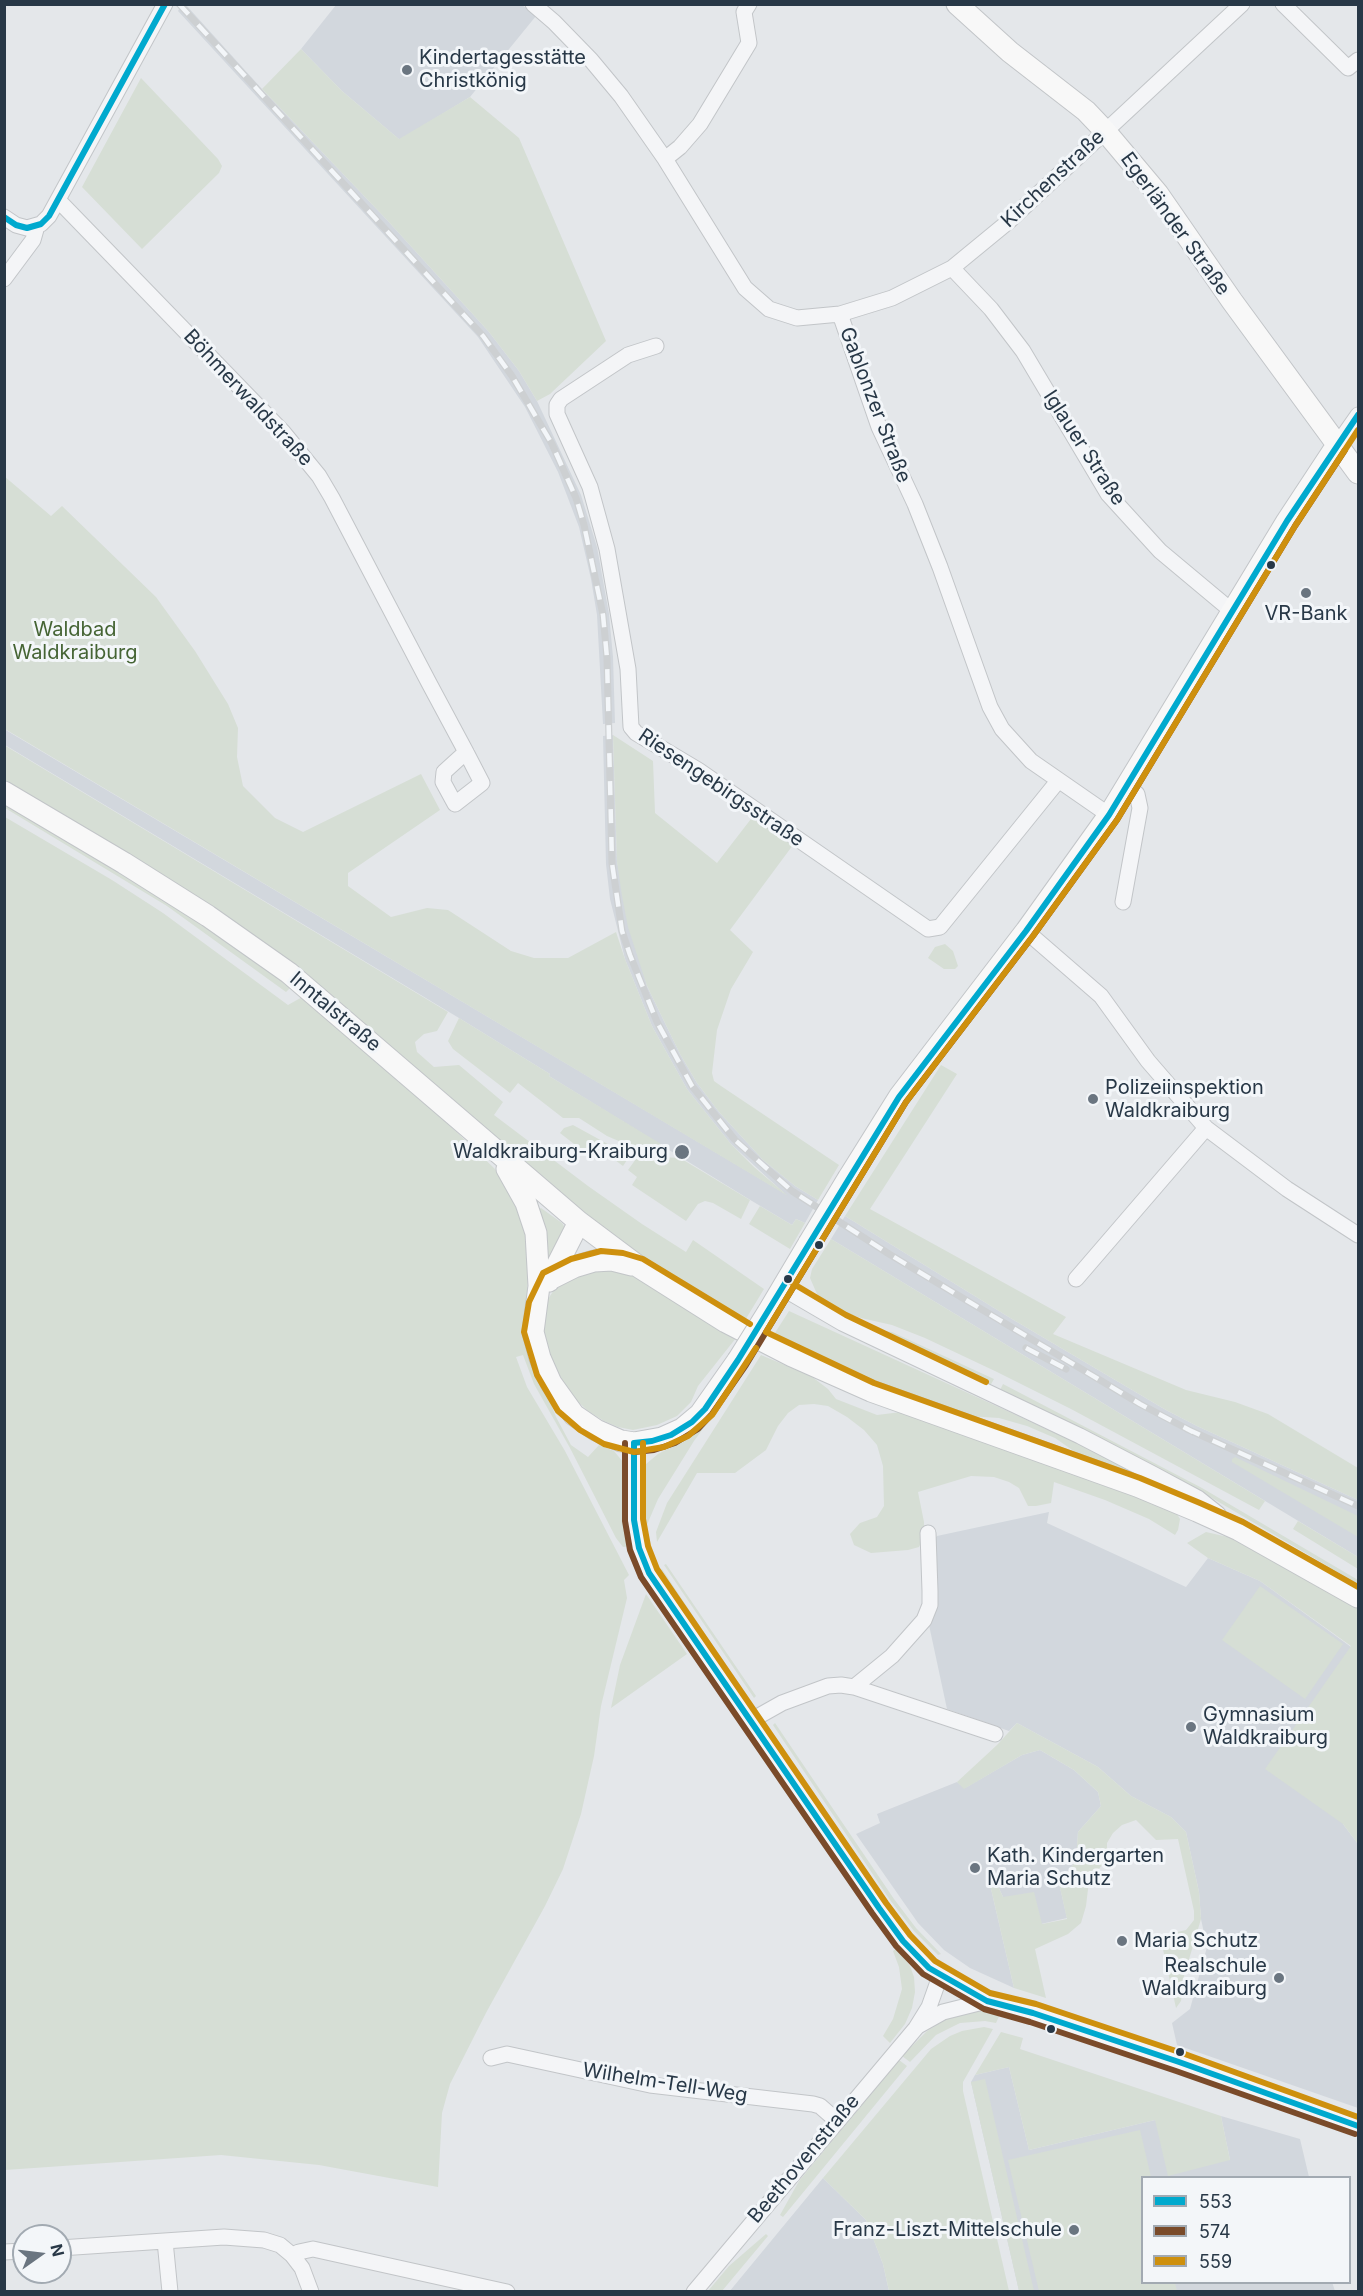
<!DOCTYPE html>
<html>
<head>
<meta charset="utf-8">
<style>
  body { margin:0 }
  #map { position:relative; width:1363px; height:2296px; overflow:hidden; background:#e4e7ea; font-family:Inter,sans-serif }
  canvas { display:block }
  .frame { position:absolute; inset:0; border:6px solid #283847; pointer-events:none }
  .legend { position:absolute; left:1141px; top:2176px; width:210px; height:108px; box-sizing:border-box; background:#f3f6f9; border:2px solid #a2aab2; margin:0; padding:8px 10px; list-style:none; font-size:18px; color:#283847 }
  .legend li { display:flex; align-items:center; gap:12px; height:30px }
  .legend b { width:30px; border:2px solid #a2aab2 }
  .north { position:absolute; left:12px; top:2224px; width:60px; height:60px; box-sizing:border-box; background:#f3f6f9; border:2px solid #a2aab2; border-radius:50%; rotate:76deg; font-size:16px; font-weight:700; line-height:24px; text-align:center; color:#283847 }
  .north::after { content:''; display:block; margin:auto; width:21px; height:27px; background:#6a7580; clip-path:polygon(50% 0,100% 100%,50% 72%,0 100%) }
</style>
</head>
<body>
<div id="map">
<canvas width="1363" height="2296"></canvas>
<div class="frame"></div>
<ul class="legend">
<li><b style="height:8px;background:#00a9ce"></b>553</li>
<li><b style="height:8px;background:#7a4b2a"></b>574</li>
<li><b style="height:8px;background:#ce900e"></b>559</li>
</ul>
<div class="north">N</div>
</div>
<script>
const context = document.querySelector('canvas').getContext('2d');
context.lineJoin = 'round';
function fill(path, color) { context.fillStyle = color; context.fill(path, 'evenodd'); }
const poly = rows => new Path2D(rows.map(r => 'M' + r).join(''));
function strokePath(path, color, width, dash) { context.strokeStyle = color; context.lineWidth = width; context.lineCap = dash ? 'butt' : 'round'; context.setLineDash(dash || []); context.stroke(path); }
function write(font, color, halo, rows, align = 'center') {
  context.font = font + ' Inter,sans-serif'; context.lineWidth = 6; context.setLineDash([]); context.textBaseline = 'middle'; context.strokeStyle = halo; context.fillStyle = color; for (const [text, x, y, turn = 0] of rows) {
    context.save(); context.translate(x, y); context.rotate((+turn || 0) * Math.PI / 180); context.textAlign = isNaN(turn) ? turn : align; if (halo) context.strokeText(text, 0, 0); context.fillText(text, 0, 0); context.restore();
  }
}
fill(poly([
  [181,5,186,5,262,89,387,220,489,332,519,371,537,401,581,495,597,547,609,614,613,657,615,723,603,724,597,615,591,579,579,527,558,472,525,407,478,337,178,11],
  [336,5,522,5,536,16,470,97,400,140,342,91,301,49],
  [4,729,784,1193,731,1144,687,1089,652,1026,625,959,610,899,606,864,603,736,613,735,617,862,647,986,680,1054,697,1083,719,1112,763,1160,795,1186,818,1200,805,1223,796,1219,792,1225,747,1198,549,1076,550,1074,459,1018,5,745],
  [845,1216,1012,1319,1166,1410,1197,1426,1358,1500,1358,1557,831,1239],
  [1049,1512,1047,1523,1186,1587,1208,1558,1260,1581,1358,1652,1343,1824,1358,1844,1358,2108,1177,2045,1172,2023,1190,2009,1207,1947,1201,1919,1199,1892,1186,1832,1171,1817,1131,1796,1098,1767,1017,1723,1009,1731,947,1709,929,1625,934,1540,937,1536],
  [1040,1750,1074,1770,1098,1792,1101,1806,1078,1832,1076,1861,1059,1883,1067,1918,1041,1924,1003,1897,993,1875,988,1876,1014,1988,970,1968,944,1950,918,1923,856,1834,880,1823,877,1814,957,1782,965,1788,1022,1755],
  [1009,2067,1029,2150,1155,2120,1230,2160,1221,2116,1300,2139,1309,2177,1142,2178,1142,2282,1332,2282,1335,2291,1019,2291,971,2082,975,2075],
  [823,2178,866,2220,883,2264,889,2291,729,2292]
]), '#d2d7dd');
fill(poly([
  [301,49,342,91,399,139,470,97,519,138,606,341,550,394,537,401,519,371,489,332,387,220,262,89],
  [141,78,218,159,222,166,219,173,142,249,82,187],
  [4,476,51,516,62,506,156,597,195,651,228,704,238,728,237,757,243,786,275,818,303,832,421,774,440,810,348,873,348,886,391,917,427,908,448,910,511,951,534,958,568,958,616,932,625,959,652,1026,687,1089,731,1144,754,1167,788,1196,5,729],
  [613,735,653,761,655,813,717,863,754,815,793,845,730,930,753,952,731,989,717,1030,712,1073,714,1081,721,1086,839,1165,818,1200,795,1186,763,1160,719,1112,697,1083,680,1054,647,986,628,927,622,896,617,862],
  [4,745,448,1012,437,1031,424,1034,415,1042,417,1052,434,1067,459,1065,503,1102,494,1115,588,1186,642,1224,686,1252,693,1240,764,1289,744,1322,644,1260,584,1216,306,975,5,782],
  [5,803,118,870,244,951,292,986,286,992,167,906,5,808],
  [5,817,112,880,163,913,288,1005,304,996,415,1092,495,1169,509,1189,525,1222,529,1264,524,1333,556,1417,571,1445,588,1457,599,1445,614,1451,623,1462,627,1473,627,1521,631,1546,623,1547,616,1538,570,1448,534,1384,523,1355,516,1357,527,1387,565,1451,629,1575,624,1580,627,1598,601,1706,594,1756,581,1814,563,1869,545,1906,487,2011,450,2084,442,2113,438,2187,319,2165,221,2155,5,2170],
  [945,944,953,951,958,966,955,969,944,969,928,958,935,947],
  [459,1018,550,1074,549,1076,666,1147,664,1149,648,1150,628,1145,607,1136,579,1118,563,1118,518,1083,510,1093,453,1049,448,1041],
  [941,1065,957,1074,870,1209,1066,1317,1053,1334,1186,1390,1235,1402,1268,1414,1358,1468,1358,1500,1197,1426,1166,1410,1012,1319,845,1216],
  [573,1125,615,1148,631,1154,623,1166,600,1149,592,1158,560,1133,564,1128],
  [638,1156,680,1158,750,1200,741,1219,713,1203,705,1201,698,1204,686,1221,632,1185,637,1177,628,1170],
  [760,1206,792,1225,796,1219,805,1223,790,1249,749,1224],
  [541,1208,562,1223,566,1229,549,1260,539,1209],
  [831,1239,1265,1501,1259,1510,1071,1409,997,1372,925,1338,892,1325,861,1318,832,1308,817,1294,810,1278,812,1269],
  [603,1268,630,1274,641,1279,736,1338,698,1386,691,1402,677,1416,657,1425,633,1430,618,1427,604,1421,588,1411,573,1397,563,1382,547,1348,544,1332,544,1313,548,1299,558,1284],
  [789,1311,1088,1448,1147,1478,1078,1454,1055,1438,1027,1426,999,1418,967,1416,873,1381,773,1336],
  [865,1328,892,1332,994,1379,990,1386],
  [761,1355,811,1376,828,1389,836,1399,877,1415,901,1412,1171,1510,1177,1514,1180,1519,1178,1530,1175,1535,1149,1519,1105,1500,1054,1482,1051,1503,1036,1506,1028,1506,1019,1488,1009,1482,994,1477,971,1476,918,1492,924,1522,924,1537,919,1547,908,1550,871,1553,854,1545,850,1534,860,1523,877,1517,884,1506,883,1466,877,1445,864,1430,847,1417,828,1406,814,1404,799,1405,788,1413,778,1426,766,1450,735,1473,697,1473,657,1542,656,1532,667,1503],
  [1003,1384,1202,1488,1358,1580,1358,1584,1200,1491,999,1392],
  [711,1418,694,1441,658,1499,646,1527,645,1541,641,1523,642,1480,646,1464,658,1454,689,1438],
  [1235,1457,1358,1516,1358,1537,1232,1462,1232,1459],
  [1298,1521,1358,1557,1358,1569,1293,1529],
  [1206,1532,1228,1537,1301,1572,1358,1608,1358,1844,1343,1824,1265,1769,1351,1646,1260,1581,1208,1558,1187,1543],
  [666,1564,756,1696,754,1698,664,1565],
  [662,1569,747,1697,745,1699,659,1571],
  [1260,1586,1343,1644,1305,1699,1222,1640],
  [652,1590,729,1702,727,1703,650,1592],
  [646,1594,687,1654,611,1708,620,1665],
  [775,1723,894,1899,916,1928,941,1954,938,1955,914,1931,890,1900,773,1725],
  [1017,1723,1098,1767,1131,1796,1171,1817,1186,1832,1199,1892,1201,1919,1184,1976,1181,2001,1176,2008,1160,1936,1186,1930,1194,1920,1194,1911,1178,1839,1156,1840,1136,1820,1122,1825,1113,1833,1107,1843,1107,1859,1089,1881,1086,1906,1081,1923,1068,1934,1035,1949,1046,1998,1014,1988,988,1876,993,1875,1003,1897,1034,1892,1042,1924,1067,1919,1059,1883,1076,1861,1078,1832,1101,1806,1098,1792,1074,1770,1040,1750,1022,1755,964,1789,957,1782,997,1745],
  [789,1758,886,1903,910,1936,932,1957,929,1958,909,1937,884,1904,793,1769],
  [897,1948,910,1966,914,1977,915,1992,912,2008,905,2024,890,2043,883,2036,893,2019,902,1989,899,1967,893,1951],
  [1033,2000,1153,2042,1152,2045,1037,2005],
  [993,2010,1001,2012,996,2023,985,2021,960,2023,936,2035,910,2062,902,2056,927,2031,946,2019,977,2011],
  [984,2027,993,2029,963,2082,963,2091,1009,2291,889,2291,883,2264,866,2220,823,2178,931,2049,950,2036,962,2031],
  [1001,2032,1023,2038,1020,2049,1221,2116,1230,2160,1168,2176,1155,2120,1029,2150,1009,2067,975,2075],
  [899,2060,907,2066,783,2217,780,2215,799,2181],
  [985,2079,1034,2291,1019,2291,971,2082],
  [1140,2130,1151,2177,1142,2178,1142,2282,1175,2283,1177,2291,1039,2291,1008,2160],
  [766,2234,768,2236,722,2291,708,2291,729,2266]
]), '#d6ded5');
const street = poly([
  [533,4,554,22,591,60,621,96,665,159,745,288,769,309,797,318,840,314,892,298,952,268,1008,222,1242,4],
  [1283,4,1348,68,1358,60],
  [665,159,680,147,700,124,749,43,744,12,749,4],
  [58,200,283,432,319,476,332,498,429,683,466,752,482,783,455,804,443,782,444,772,466,752],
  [4,217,16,225,27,228,41,224,49,216,165,4],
  [952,268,991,309,1023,351,1108,494,1160,551,1233,612],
  [4,279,33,240,37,226],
  [840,314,879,427,915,504,940,567,990,707,1002,729,1031,761,1109,815],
  [656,346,628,355,561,399,557,405,557,414,590,487,607,549,628,669,631,727,636,733,698,770,928,929,940,927,1058,781],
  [1337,445,1358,415],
  [1123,902,1140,808,1137,794,1127,786],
  [1026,931,1101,996,1148,1061,1206,1128,1287,1189,1358,1235],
  [1076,1279,1206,1128],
  [782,1288,842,1323,1080,1436,1153,1474,1198,1498,1218,1514],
  [634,1443,634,1520,639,1548,649,1573,879,1908,903,1941,929,1968,987,2001,1033,2013,1179,2062,1358,2126],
  [854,1687,892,1656,924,1620,930,1605,930,1591,928,1533],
  [750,1721,782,1703,828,1686,841,1685,854,1687,995,1734],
  [918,2026,943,2012,987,2001],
  [491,2058,507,2054,650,2085,813,2104,820,2106,836,2120],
  [165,2241,170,2292],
  [60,2248,224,2237,264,2240,280,2245,292,2255,302,2268,311,2292],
  [4,2252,24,2251],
  [292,2255,299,2252,313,2249,507,2292],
  [694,2292,916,2028,929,2007,940,1976]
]);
const secondary = poly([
  [957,4,1010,52,1086,111,1105,131,1158,194,1232,301,1358,473],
  [4,792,124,863,208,916,289,973,579,1222,639,1267,726,1322,792,1356,871,1391,1137,1486,1197,1511,1239,1530,1358,1597],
  [507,1169,526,1203,536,1233,539,1286,533,1332,540,1358,551,1383,574,1415,596,1430,621,1441,634,1443,662,1438,682,1429,700,1414,738,1360],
  [849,1177,899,1097,1026,931,1109,815,1287,521,1337,445],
  [550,1279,574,1267,594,1261,612,1260,632,1265],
  [549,1281,579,1222],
  [768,1312,809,1243]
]);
strokePath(street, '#c2c5c8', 17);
strokePath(secondary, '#c2c5c8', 23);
strokePath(street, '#f4f5f7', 15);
strokePath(secondary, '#f8f8f8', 21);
const rail = poly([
  [179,4,483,336,512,376,552,444,576,498,584,525,603,615,607,658,612,863,622,931,630,955,657,1022,692,1086,735,1140,792,1191,889,1254,1140,1404,1193,1432],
  [1026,1348,1066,1369],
  [1187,1429,1358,1506]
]);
strokePath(rail, '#cdd0d2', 7);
strokePath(rail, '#f3f6f9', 4.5, [14]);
const secondaryBridge = poly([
  [809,1243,849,1177],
  [738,1360,768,1312]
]);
strokePath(secondaryBridge, '#c2c5c8', 23, []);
strokePath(secondaryBridge, '#f8f8f8', 21);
strokePath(poly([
  [4,217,16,225,27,228,41,224,49,216,165,4],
  [634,1443,652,1441,671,1435,692,1422,705,1409,738,1360,899,1097,1026,931,1109,815,1287,521,1358,415],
  [634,1443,634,1520,639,1548,649,1573,879,1908,903,1941,929,1968,987,2001,1033,2013,1179,2062,1358,2126]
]), '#00a9ce', 6);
strokePath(poly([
  [625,1443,625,1521,630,1550,641,1577,872,1913,896,1946,923,1974,984,2009,1030,2022,1176,2071,1355,2134],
  [635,1452,654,1450,675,1443,698,1429,712,1414,746,1365,906,1102,1033,936,1117,820,1295,526,1345,450]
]), '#7a4b2a', 6);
strokePath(poly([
  [1358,430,1295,526,1117,820,1033,936,906,1102,766,1332,874,1383,1140,1478,1200,1503,1243,1522,1358,1587],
  [787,1280,846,1315,986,1382],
  [750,1324,643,1259,623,1253,601,1251,571,1259,543,1273,529,1302,524,1332,537,1375,558,1411,580,1430,604,1444,634,1452,664,1447,688,1436,712,1415,756,1348],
  [643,1443,643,1519,648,1546,657,1569,886,1903,910,1935,935,1961,990,1993,1036,2004,1182,2053,1358,2117]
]), '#ce900e', 6);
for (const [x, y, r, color] of [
  [407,70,6,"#6a7580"],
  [1271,565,5,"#283847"],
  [1306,593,6,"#6a7580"],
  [1093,1099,6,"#6a7580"],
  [682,1152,8,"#6a7580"],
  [819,1245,5,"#283847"],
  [788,1279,5,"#283847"],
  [1191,1727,6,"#6a7580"],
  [975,1868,6,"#6a7580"],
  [1122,1941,6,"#6a7580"],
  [1279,1978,6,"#6a7580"],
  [1051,2029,5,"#283847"],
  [1180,2052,5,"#283847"],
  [1074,2230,6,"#6a7580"]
]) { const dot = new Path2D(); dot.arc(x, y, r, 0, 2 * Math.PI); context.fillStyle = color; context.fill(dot); strokePath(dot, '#f3f6f9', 2); }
write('20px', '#283847', '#f3f6f9', [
  ["Kindertagesstätte",419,58],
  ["Christkönig",419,81],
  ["VR-Bank",1306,614,"center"],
  ["Polizeiinspektion",1105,1088],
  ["Waldkraiburg",1105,1111],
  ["Waldkraiburg-Kraiburg",668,1152,"right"],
  ["Gymnasium",1203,1715],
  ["Waldkraiburg",1203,1738],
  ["Kath. Kindergarten",987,1856],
  ["Maria Schutz",987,1879],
  ["Maria Schutz",1134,1941],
  ["Realschule",1267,1966,"right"],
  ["Waldkraiburg",1267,1989,"right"],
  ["Franz-Liszt-Mittelschule",1062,2230,"right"]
], 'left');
write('20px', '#283847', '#f3f6f9', [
  ["Kirchenstraße",1053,179,-43],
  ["Egerländer Straße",1175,224,54],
  ["Böhmerwaldstraße",248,398,47],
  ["Gablonzer Straße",875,405,69],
  ["Iglauer Straße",1084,448,57],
  ["Riesengebirgsstraße",721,788,34],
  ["Inntalstraße",335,1012,40],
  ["Wilhelm-Tell-Weg",665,2083,9],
  ["Beethovenstraße",804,2159,-50]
]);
write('20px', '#456434', '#f3f6f9', [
  ["Waldbad",75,630],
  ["Waldkraiburg",75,653]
]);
</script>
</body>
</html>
